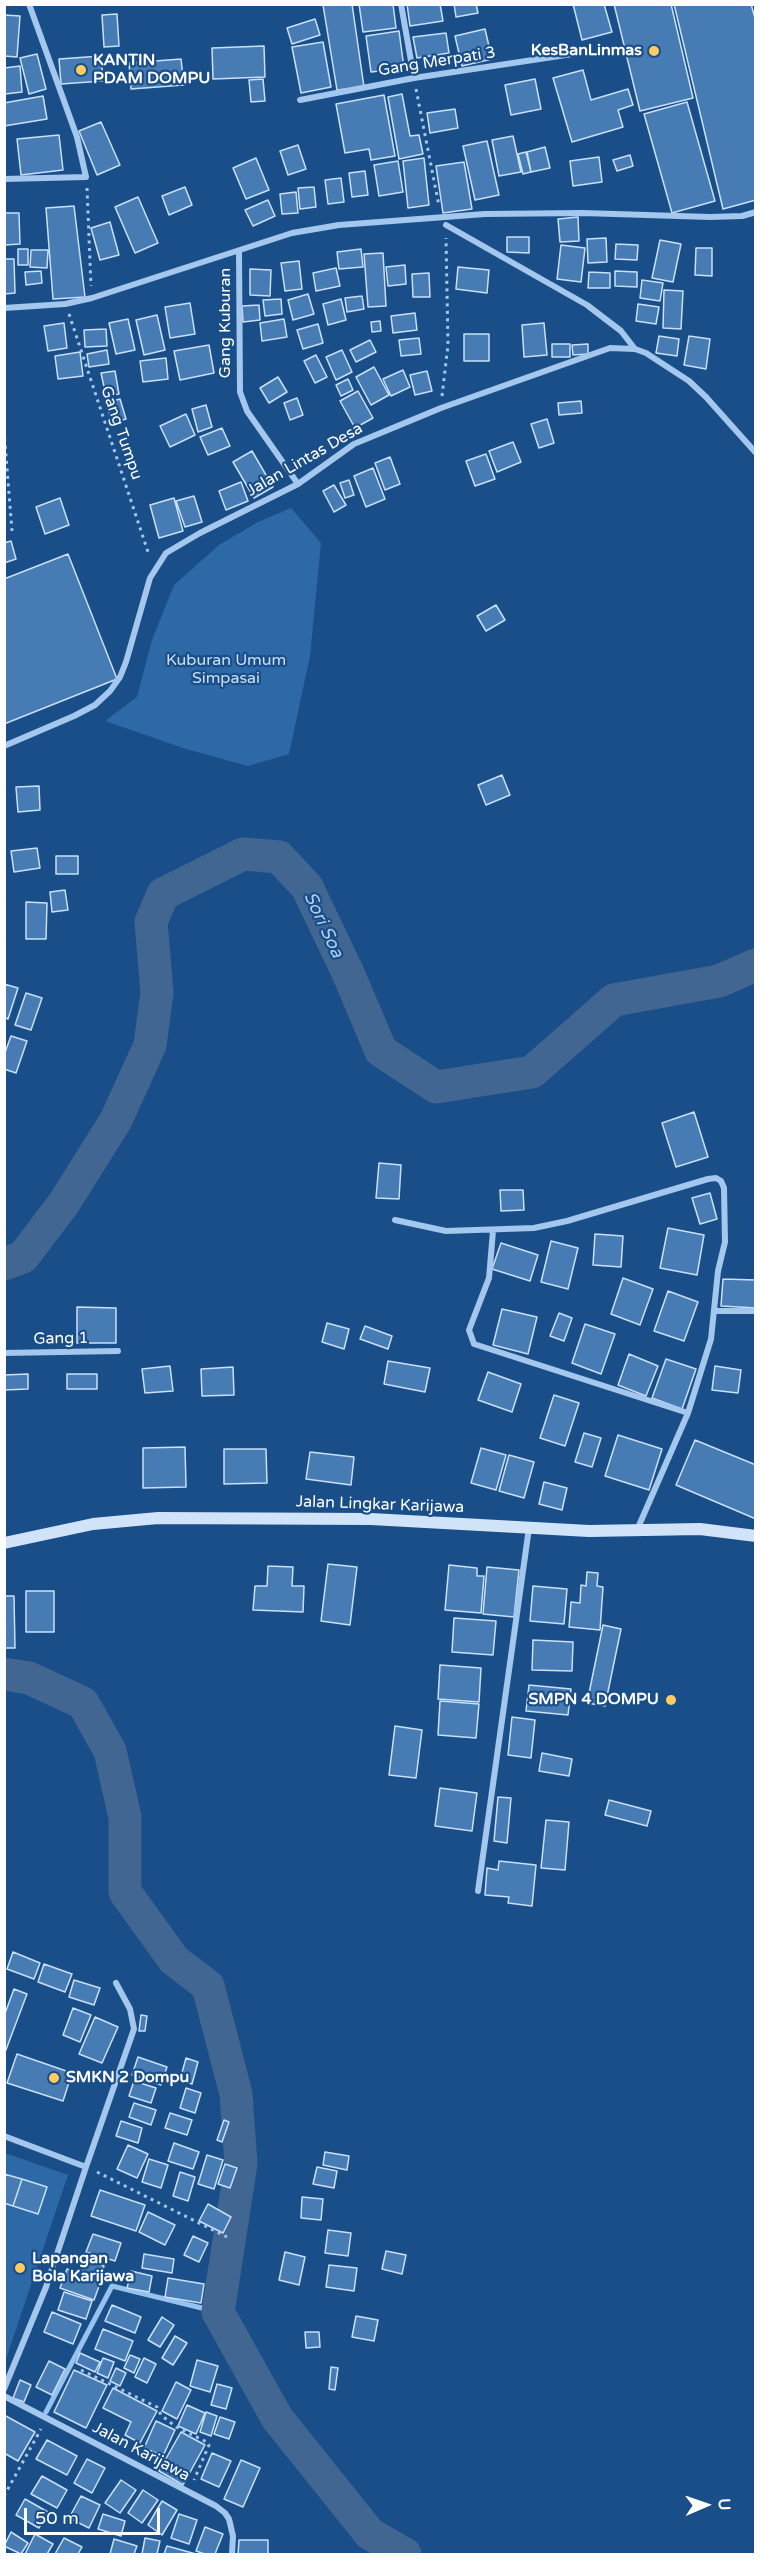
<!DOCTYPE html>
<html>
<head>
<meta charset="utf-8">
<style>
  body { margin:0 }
  #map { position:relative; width:760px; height:2559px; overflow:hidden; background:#1a4e89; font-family:"Varela Round",sans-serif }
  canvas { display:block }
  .frame { position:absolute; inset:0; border:6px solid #fff; pointer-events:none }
  .north { position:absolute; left:676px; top:2475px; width:60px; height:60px; -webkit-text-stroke:4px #1a4e89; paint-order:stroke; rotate:88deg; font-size:16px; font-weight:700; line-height:24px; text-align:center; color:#fff }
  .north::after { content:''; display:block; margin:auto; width:21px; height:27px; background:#fff; clip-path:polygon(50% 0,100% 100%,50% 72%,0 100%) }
  .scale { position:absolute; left:24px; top:2508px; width:136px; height:27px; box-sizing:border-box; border:3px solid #fff; border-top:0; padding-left:8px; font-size:18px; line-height:21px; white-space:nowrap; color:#fff; -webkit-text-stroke:4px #1a4e89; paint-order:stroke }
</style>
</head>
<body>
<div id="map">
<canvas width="760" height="2559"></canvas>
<div class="frame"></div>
<div class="north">U</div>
<div class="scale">50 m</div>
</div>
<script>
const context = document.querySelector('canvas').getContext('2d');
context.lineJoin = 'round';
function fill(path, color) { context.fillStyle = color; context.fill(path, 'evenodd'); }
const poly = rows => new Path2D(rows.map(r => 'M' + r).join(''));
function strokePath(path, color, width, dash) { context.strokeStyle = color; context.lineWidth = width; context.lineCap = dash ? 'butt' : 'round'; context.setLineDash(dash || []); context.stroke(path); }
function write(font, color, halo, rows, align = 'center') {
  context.font = font + ' "Varela Round",sans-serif'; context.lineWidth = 4.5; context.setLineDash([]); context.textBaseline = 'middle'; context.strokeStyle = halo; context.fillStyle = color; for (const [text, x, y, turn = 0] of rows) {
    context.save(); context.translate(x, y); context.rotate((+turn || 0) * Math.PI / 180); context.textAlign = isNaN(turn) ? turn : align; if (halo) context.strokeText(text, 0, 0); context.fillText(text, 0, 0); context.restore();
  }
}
fill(poly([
  [291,508,321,543,310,656,289,754,248,766,186,749,105,721,137,697,152,640,174,585,219,545,258,522],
  [5,2153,68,2175,5,2362]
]), '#2d68a7');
strokePath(poly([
  [46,2412,112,2286,218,2312]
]), '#96c2ef', 5);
strokePath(poly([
  [4,1264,23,1257,64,1203,116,1120,150,1045,157,992,151,922,163,894,243,854,279,857,307,887,348,973,381,1051,436,1087,532,1072,614,1000,719,981,756,965],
  [4,1674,29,1678,83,1703,110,1751,125,1817,125,1892,174,1960,208,1986,236,2094,241,2164,218,2312,277,2418,370,2534,405,2554]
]), '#406691', 33);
const building = poly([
  [352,4,364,87,337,90,323,5,352,4],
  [359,4,393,4,396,28,363,32,359,4],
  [407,4,440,4,443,21,410,26,407,4],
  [454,4,476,4,478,13,456,17,454,4],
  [573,4,604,4,612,32,582,40,573,4],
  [614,4,671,4,693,98,640,111,614,4],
  [674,4,751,4,756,22,756,200,723,209,674,4],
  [117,14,119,46,104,47,102,15,117,14],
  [4,15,20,16,17,57,4,56,4,15],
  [315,19,320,35,292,44,287,28,315,19],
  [485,29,492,59,462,66,455,36,485,29],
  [399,31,404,68,371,72,366,36,399,31],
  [446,33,449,53,417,58,413,37,446,33],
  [323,42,331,87,301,93,292,47,323,42],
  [264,46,265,77,213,79,212,48,264,46],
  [37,54,46,89,29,94,20,58,37,54],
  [101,56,103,81,61,84,59,59,101,56],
  [181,59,184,85,131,89,129,63,181,59],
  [20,66,22,92,5,94,4,68,20,66],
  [583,70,591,100,628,89,633,105,618,110,623,127,572,142,553,78,583,70],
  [263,79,265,101,251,102,249,80,263,79],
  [535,79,541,109,511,115,505,85,535,79],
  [402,94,410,136,419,135,423,154,399,159,388,97,402,94],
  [384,95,395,156,371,160,369,149,345,153,336,104,384,95],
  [43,96,47,119,4,126,4,103,43,96],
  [687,102,715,201,672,213,644,114,687,102],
  [455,109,458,128,430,133,427,113,455,109],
  [101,122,120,165,97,175,79,131,101,122],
  [59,135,63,170,21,175,17,139,59,135],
  [513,136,521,172,499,176,492,140,513,136],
  [487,141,499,195,475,200,463,146,487,141],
  [298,145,306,169,288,175,280,151,298,145],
  [545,147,550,168,531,172,527,152,545,147],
  [526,152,531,172,523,174,518,154,526,152],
  [630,155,633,166,617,171,613,160,630,155],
  [599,157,602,182,573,186,570,161,599,157],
  [256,158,269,190,246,199,233,168,256,158],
  [424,158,429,205,408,208,403,161,424,158],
  [398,161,403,192,379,196,374,165,398,161],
  [464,162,472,209,443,213,436,166,464,162],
  [365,171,368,195,352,197,349,173,365,171],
  [341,178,344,202,328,204,325,180,341,178],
  [185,187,192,205,169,215,162,196,185,187],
  [314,187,316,207,300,209,298,188,314,187],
  [296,192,298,213,282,214,280,194,296,192],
  [138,197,158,243,135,253,115,207,138,197],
  [268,200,275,216,253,226,245,210,268,200],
  [74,206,85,297,53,299,46,208,74,206],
  [4,213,19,213,20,244,4,245,4,213],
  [578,217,579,241,560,242,558,219,578,217],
  [110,222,119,255,100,260,91,228,110,222],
  [507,237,529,237,529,253,507,252,507,237],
  [606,238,607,262,588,263,587,239,606,238],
  [660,240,681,244,673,282,652,278,660,240],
  [616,244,638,245,637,260,615,259,616,244],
  [561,245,585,248,581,282,557,279,561,245],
  [696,248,712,248,712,276,695,275,696,248],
  [18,249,28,249,28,265,18,265,18,249],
  [361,249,363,267,339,269,337,252,361,249],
  [31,250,48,250,47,268,30,267,31,250],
  [383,253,386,306,368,307,364,254,383,253],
  [4,259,14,259,15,293,4,294,4,259],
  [299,261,302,289,285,291,281,263,299,261],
  [405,265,406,284,388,286,386,267,405,265],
  [458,267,489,270,487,293,456,289,458,267],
  [336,268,340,286,316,291,313,273,336,268],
  [250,269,271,270,270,296,250,295,250,269],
  [41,271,42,283,26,285,25,272,41,271],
  [615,271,637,272,637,287,615,286,615,271],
  [589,272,610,273,610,288,588,288,589,272],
  [429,273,430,297,413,297,412,274,429,273],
  [642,280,663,283,660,301,640,298,642,280],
  [664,290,683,291,681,329,663,328,664,290],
  [308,294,314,314,293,320,288,300,308,294],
  [362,296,364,309,347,312,345,298,362,296],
  [281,299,282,314,265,316,263,300,281,299],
  [341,299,346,320,328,325,323,304,341,299],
  [190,303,195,334,170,338,165,307,190,303],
  [638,304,659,307,656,324,636,321,638,304],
  [259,305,260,320,243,322,242,306,259,305],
  [415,313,417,330,393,333,391,316,415,313],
  [157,315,165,350,144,355,136,320,157,315],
  [128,319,135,350,116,354,109,323,128,319],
  [284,319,287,337,262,341,260,323,284,319],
  [380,321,381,331,372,332,371,322,380,321],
  [64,323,67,348,48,351,44,326,64,323],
  [544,323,547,355,524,357,522,325,544,323],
  [318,324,323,343,303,349,297,330,318,324],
  [106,329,107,346,85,347,84,330,106,329],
  [464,334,489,334,489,361,464,361,464,334],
  [659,336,679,339,677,356,656,353,659,336],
  [689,336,710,339,706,369,684,365,689,336],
  [419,338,421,354,401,356,399,340,419,338],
  [370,340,376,352,356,362,350,350,370,340],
  [552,344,570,344,570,357,552,357,552,344],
  [588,344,588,354,573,355,572,345,588,344],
  [209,345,214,373,180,380,174,351,209,345],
  [107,350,109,364,89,367,87,354,107,350],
  [342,350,352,372,336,380,326,357,342,350],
  [80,352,83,376,58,379,55,356,80,352],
  [316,355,327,377,315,383,304,361,316,355],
  [166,358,168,379,143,382,140,361,166,358],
  [374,367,389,395,371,405,356,377,374,367],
  [403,370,410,387,391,396,383,379,403,370],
  [115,371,119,394,106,396,101,373,115,371],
  [427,371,432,391,415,395,410,375,427,371],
  [278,377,287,392,269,403,260,388,278,377],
  [348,379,353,390,341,396,336,385,348,379],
  [358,391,373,418,355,428,340,401,358,391],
  [297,398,303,415,290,420,284,403,297,398],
  [120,399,126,419,112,423,106,403,120,399],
  [581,401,582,413,559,415,558,403,581,401],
  [206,405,212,427,198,432,192,409,206,405],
  [186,414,195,435,170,447,160,426,186,414],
  [547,419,554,443,539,448,531,424,547,419],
  [222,428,230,446,208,455,200,437,222,428],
  [513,442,521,462,497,472,489,451,513,442],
  [252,451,273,487,254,498,233,462,252,451],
  [486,454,495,479,475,486,466,461,486,454],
  [390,457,400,484,385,490,375,463,390,457],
  [373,468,385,499,366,507,354,476,373,468],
  [349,480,354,495,345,498,340,483,349,480],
  [241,482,248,501,226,510,219,491,241,482],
  [334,485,346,505,334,512,323,491,334,485],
  [194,496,202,522,185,527,176,501,194,496],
  [60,498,69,525,45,534,36,507,60,498],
  [174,498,183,531,159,538,150,505,174,498],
  [11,541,16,559,4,563,4,543,11,541],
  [68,554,117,679,4,724,4,579,68,554],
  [496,605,505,620,486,631,477,616,496,605],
  [502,775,510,795,486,805,478,785,502,775],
  [39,786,40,810,18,812,16,787,39,786],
  [37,848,40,868,14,872,11,851,37,848],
  [56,856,78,856,78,874,56,874,56,856],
  [65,890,68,910,52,912,50,892,65,890],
  [26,902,47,903,46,939,26,939,26,902],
  [4,984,18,988,8,1019,4,1017,4,984],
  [26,993,42,998,31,1030,15,1025,26,993],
  [11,1036,27,1041,16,1073,4,1069,4,1055,11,1036],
  [694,1112,708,1157,676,1167,662,1123,694,1112],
  [379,1163,401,1165,399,1199,376,1198,379,1163],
  [500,1190,523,1190,524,1210,501,1211,500,1190],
  [710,1193,717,1219,700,1224,692,1198,710,1193],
  [668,1228,704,1235,697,1275,660,1268,668,1228],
  [595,1234,623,1236,621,1267,593,1265,595,1234],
  [551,1241,578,1248,568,1289,541,1282,551,1241],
  [501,1243,538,1255,530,1281,492,1269,501,1243],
  [623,1278,653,1289,640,1325,611,1314,623,1278],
  [723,1279,756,1280,756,1308,721,1306,723,1279],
  [668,1291,698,1302,684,1341,654,1331,668,1291],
  [77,1307,116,1308,116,1343,77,1343,77,1307],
  [502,1309,537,1317,528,1354,493,1345,502,1309],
  [559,1313,572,1318,564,1341,550,1336,559,1313],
  [327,1323,349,1329,344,1349,322,1342,327,1323],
  [585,1324,615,1334,601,1374,572,1363,585,1324],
  [365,1326,392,1336,388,1349,360,1339,365,1326],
  [629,1354,658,1366,646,1396,618,1385,629,1354],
  [666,1359,696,1369,682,1409,652,1398,666,1359],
  [388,1361,430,1368,425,1392,384,1384,388,1361],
  [170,1366,173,1391,145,1393,142,1369,170,1366],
  [715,1366,741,1370,738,1393,712,1390,715,1366],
  [233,1367,234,1395,202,1396,201,1369,233,1367],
  [488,1372,521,1384,512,1412,478,1400,488,1372],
  [28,1374,28,1389,4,1390,4,1375,28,1374],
  [67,1374,97,1374,97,1389,67,1389,67,1374],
  [554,1395,579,1403,565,1446,540,1438,554,1395],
  [584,1433,601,1438,592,1467,575,1462,584,1433],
  [618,1435,662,1449,649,1490,605,1476,618,1435],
  [695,1440,756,1465,756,1519,676,1485,695,1440],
  [185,1447,186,1487,143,1488,143,1448,185,1447],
  [481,1448,506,1455,496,1490,471,1483,481,1448],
  [224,1449,266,1449,267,1483,224,1484,224,1449],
  [310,1452,354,1457,351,1485,306,1479,310,1452],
  [509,1455,534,1462,524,1498,499,1491,509,1455],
  [544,1482,567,1488,562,1510,539,1504,544,1482],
  [328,1564,357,1567,350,1625,321,1621,328,1564],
  [449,1565,477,1568,477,1576,484,1576,481,1613,445,1610,449,1565],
  [268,1566,293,1567,292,1586,304,1586,303,1612,253,1610,255,1586,267,1586,268,1566],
  [487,1567,519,1570,514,1617,483,1614,487,1567],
  [587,1572,598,1573,597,1586,603,1587,600,1630,569,1627,571,1602,580,1603,581,1585,586,1586,587,1572],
  [533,1586,567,1589,564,1624,530,1621,533,1586],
  [26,1591,54,1591,54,1632,26,1632,26,1591],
  [4,1596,14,1596,15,1648,4,1648,4,1596],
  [454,1618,496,1621,493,1655,452,1652,454,1618],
  [603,1625,621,1629,605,1706,587,1703,603,1625],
  [533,1640,573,1642,572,1671,532,1670,533,1640],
  [440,1665,481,1668,479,1702,438,1699,440,1665],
  [529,1685,571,1689,568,1715,526,1711,529,1685],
  [440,1701,479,1704,476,1738,438,1735,440,1701],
  [512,1717,535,1720,531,1758,508,1755,512,1717],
  [395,1726,422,1730,416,1778,389,1775,395,1726],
  [542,1753,572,1759,569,1776,539,1771,542,1753],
  [440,1788,477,1793,472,1831,435,1826,440,1788],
  [498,1797,511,1798,507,1843,494,1841,498,1797],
  [609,1800,651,1811,647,1826,605,1815,609,1800],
  [546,1820,569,1822,565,1870,541,1868,546,1820],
  [499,1861,536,1865,532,1906,508,1903,509,1897,485,1895,487,1868,498,1870,499,1861],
  [13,1952,40,1963,34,1979,7,1969,13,1952],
  [44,1964,72,1974,65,1992,38,1982,44,1964],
  [74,1980,100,1988,94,2005,69,1997,74,1980],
  [14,1989,27,1994,4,2055,4,2016,14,1989],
  [73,2008,91,2015,80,2042,63,2035,73,2008],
  [141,2015,147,2016,145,2031,139,2031,141,2015],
  [95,2017,118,2027,102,2063,79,2054,95,2017],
  [17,2054,72,2073,63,2101,7,2083,17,2054],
  [138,2057,167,2067,161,2085,132,2075,138,2057],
  [186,2058,198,2062,192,2084,180,2080,186,2058],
  [134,2081,156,2088,151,2103,129,2096,134,2081],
  [186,2088,201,2093,195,2113,180,2108,186,2088],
  [134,2103,156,2110,151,2125,129,2117,134,2103],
  [170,2113,192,2120,187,2135,165,2128,170,2113],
  [224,2120,229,2122,222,2142,217,2140,224,2120],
  [121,2121,142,2128,138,2143,116,2136,121,2121],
  [174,2143,199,2152,193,2169,168,2161,174,2143],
  [128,2145,148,2154,137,2178,117,2169,128,2145],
  [325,2152,349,2156,347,2170,323,2165,325,2152],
  [207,2155,223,2160,214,2189,198,2184,207,2155],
  [149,2159,168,2165,161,2188,142,2182,149,2159],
  [225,2164,237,2168,230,2188,218,2184,225,2164],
  [317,2167,337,2171,334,2188,313,2184,317,2167],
  [180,2172,195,2177,188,2201,173,2196,180,2172],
  [4,2174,22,2179,13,2206,4,2203,4,2174],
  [22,2179,47,2187,38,2214,13,2206,22,2179],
  [100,2190,145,2205,136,2231,91,2216,100,2190],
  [302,2197,323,2199,321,2220,301,2218,302,2197],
  [208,2204,231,2217,223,2233,199,2221,208,2204],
  [148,2212,175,2225,165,2245,139,2232,148,2212],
  [328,2230,351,2233,348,2256,325,2253,328,2230],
  [93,2234,121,2243,115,2261,86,2252,93,2234],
  [193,2236,208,2243,199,2262,184,2255,193,2236],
  [386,2251,406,2255,402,2274,382,2269,386,2251],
  [285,2252,305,2257,299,2285,279,2280,285,2252],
  [144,2254,174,2259,172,2273,142,2268,144,2254],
  [84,2258,104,2266,100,2279,79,2272,84,2258],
  [329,2265,357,2268,354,2291,326,2287,329,2265],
  [67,2269,101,2281,94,2300,60,2288,67,2269],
  [131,2271,152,2276,149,2292,127,2288,131,2271],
  [168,2278,204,2284,201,2303,165,2297,168,2278],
  [64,2292,92,2301,86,2319,58,2310,64,2292],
  [112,2305,141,2317,135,2333,105,2321,112,2305],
  [52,2312,81,2324,73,2344,44,2332,52,2312],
  [356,2316,378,2320,374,2341,352,2337,356,2316],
  [162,2317,174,2325,160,2347,148,2340,162,2317],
  [103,2329,133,2341,125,2361,95,2349,103,2329],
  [305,2332,319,2332,320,2347,306,2348,305,2332],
  [175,2336,187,2343,173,2365,162,2358,175,2336],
  [80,2353,100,2362,95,2372,76,2363,80,2353],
  [130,2355,140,2359,134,2373,124,2368,130,2355],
  [103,2358,114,2362,108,2378,97,2373,103,2358],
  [144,2358,156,2364,147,2383,135,2377,144,2358],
  [197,2360,218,2366,210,2392,190,2386,197,2360],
  [49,2361,65,2369,52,2395,36,2387,49,2361],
  [331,2367,338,2368,335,2390,329,2389,331,2367],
  [116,2368,126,2373,120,2386,110,2381,116,2368],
  [74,2370,107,2385,86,2428,54,2412,74,2370],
  [20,2380,31,2385,24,2402,13,2398,20,2380],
  [176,2382,191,2390,177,2419,162,2411,176,2382],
  [217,2384,232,2388,226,2409,211,2405,217,2384],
  [113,2388,157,2411,140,2443,125,2435,131,2422,103,2408,113,2388],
  [187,2405,205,2413,196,2434,178,2426,187,2405],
  [206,2412,217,2416,211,2436,200,2432,206,2412],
  [4,2415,35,2432,18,2461,4,2453,4,2415],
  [220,2417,235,2422,229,2439,214,2434,220,2417],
  [156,2421,175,2430,163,2456,144,2448,156,2421],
  [181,2432,205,2445,183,2485,159,2471,181,2432],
  [47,2440,77,2456,67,2475,36,2459,47,2440],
  [212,2453,231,2461,219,2487,201,2479,212,2453],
  [87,2459,105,2468,92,2493,74,2483,87,2459],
  [241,2460,260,2468,243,2507,224,2499,241,2460],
  [42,2476,67,2490,57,2508,31,2494,42,2476],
  [121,2480,136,2490,120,2513,105,2503,121,2480],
  [143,2490,158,2500,142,2523,128,2513,143,2490],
  [81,2496,100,2505,89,2528,69,2518,81,2496],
  [25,2499,48,2512,39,2528,16,2515,25,2499],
  [162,2501,177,2510,162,2535,148,2525,162,2501],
  [103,2514,125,2521,121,2536,98,2529,103,2514],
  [179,2514,197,2520,189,2544,171,2538,179,2514],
  [205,2527,223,2534,215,2554,205,2554,196,2551,205,2527],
  [11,2532,28,2543,21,2554,4,2546,11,2532],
  [35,2534,53,2544,47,2554,25,2554,35,2534],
  [64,2538,82,2547,78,2554,55,2554,64,2538],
  [145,2538,160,2541,157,2554,142,2554,145,2538],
  [114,2539,137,2546,134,2554,110,2554,114,2539],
  [239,2540,268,2540,268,2554,238,2554,239,2540],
  [167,2546,196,2554,164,2554,167,2546]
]);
fill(building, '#477bb3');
strokePath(building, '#c9e0f9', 1.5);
strokePath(poly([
  [416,89,439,206],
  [87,188,91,286],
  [69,314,149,555],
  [442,396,448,345,446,238],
  [4,431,12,531],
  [97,2172,227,2237],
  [81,2370,157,2407,161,2415,176,2427,207,2442,209,2445,194,2480],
  [4,2496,41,2429]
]), '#a3c7ed', 3, [3, 4.5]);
strokePath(poly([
  [401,4,414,78],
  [300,100,414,78,579,53],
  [4,179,86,177,77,137,29,4],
  [446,225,587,305,621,331,635,349],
  [239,252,240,392,247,411,298,484],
  [4,308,65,304,92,298,292,233,339,225,485,214,583,213,710,217,742,216,756,212],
  [4,746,74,716,95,705,110,691,120,677,126,662,150,578,166,553,200,533,298,484,354,444,441,408,610,348,635,349,646,353,689,381,706,397,756,453],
  [395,1220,446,1231,534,1228,567,1221,708,1179,716,1178,721,1181,724,1188,725,1242,718,1271,711,1339,688,1413,637,1530],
  [493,1231,489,1278,469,1330,474,1344,688,1413],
  [714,1311,756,1311],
  [4,1353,118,1351],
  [478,1891,529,1528],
  [4,2136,86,2167,46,2287,4,2389],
  [86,2167,134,2029,130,2009,116,1983],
  [4,2396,216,2506,225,2513,229,2519,233,2536,232,2554]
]), '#a3c7ed', 6);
strokePath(poly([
  [4,1543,93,1524,158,1518,371,1519,589,1531,700,1529,756,1536]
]), '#d0e3f9', 12);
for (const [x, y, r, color] of [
  [654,51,6,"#ffcc5f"],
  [81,70,6,"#ffcc5f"],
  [671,1700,6,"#ffcc5f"],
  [54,2078,6,"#ffcc5f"],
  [20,2268,6,"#ffcc5f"]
]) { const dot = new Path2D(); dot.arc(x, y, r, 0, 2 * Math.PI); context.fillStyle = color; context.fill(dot); strokePath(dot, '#1a4e89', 2); }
write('bold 16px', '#fff', '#1a4e89', [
  ["KesBanLinmas",642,51,"right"],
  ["KANTIN",93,61],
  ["PDAM DOMPU",93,79],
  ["SMPN 4 DOMPU",659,1700,"right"],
  ["SMKN 2 Dompu",66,2078],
  ["Lapangan",32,2259],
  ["Bola Karijawa",32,2277]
], 'left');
write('16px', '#fff', '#1a4e89', [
  ["Gang Merpati 3",437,62,-9],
  ["Gang Kuburan",226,323,-90],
  ["Gang Tumpu",121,433,71],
  ["Jalan Lintas Desa",305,460,-30],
  ["Gang 1",61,1339,-1],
  ["Jalan Lingkar Karijawa",380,1505,2],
  ["Jalan Karijawa",141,2452,28]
]);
write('16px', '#c9e0f9', '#1a4e89', [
  ["Kuburan Umum",226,661],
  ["Simpasai",226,679]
]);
write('italic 18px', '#afd1f4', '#1a4e89', [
  ["Sori Soa",323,925,65]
]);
</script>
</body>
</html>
